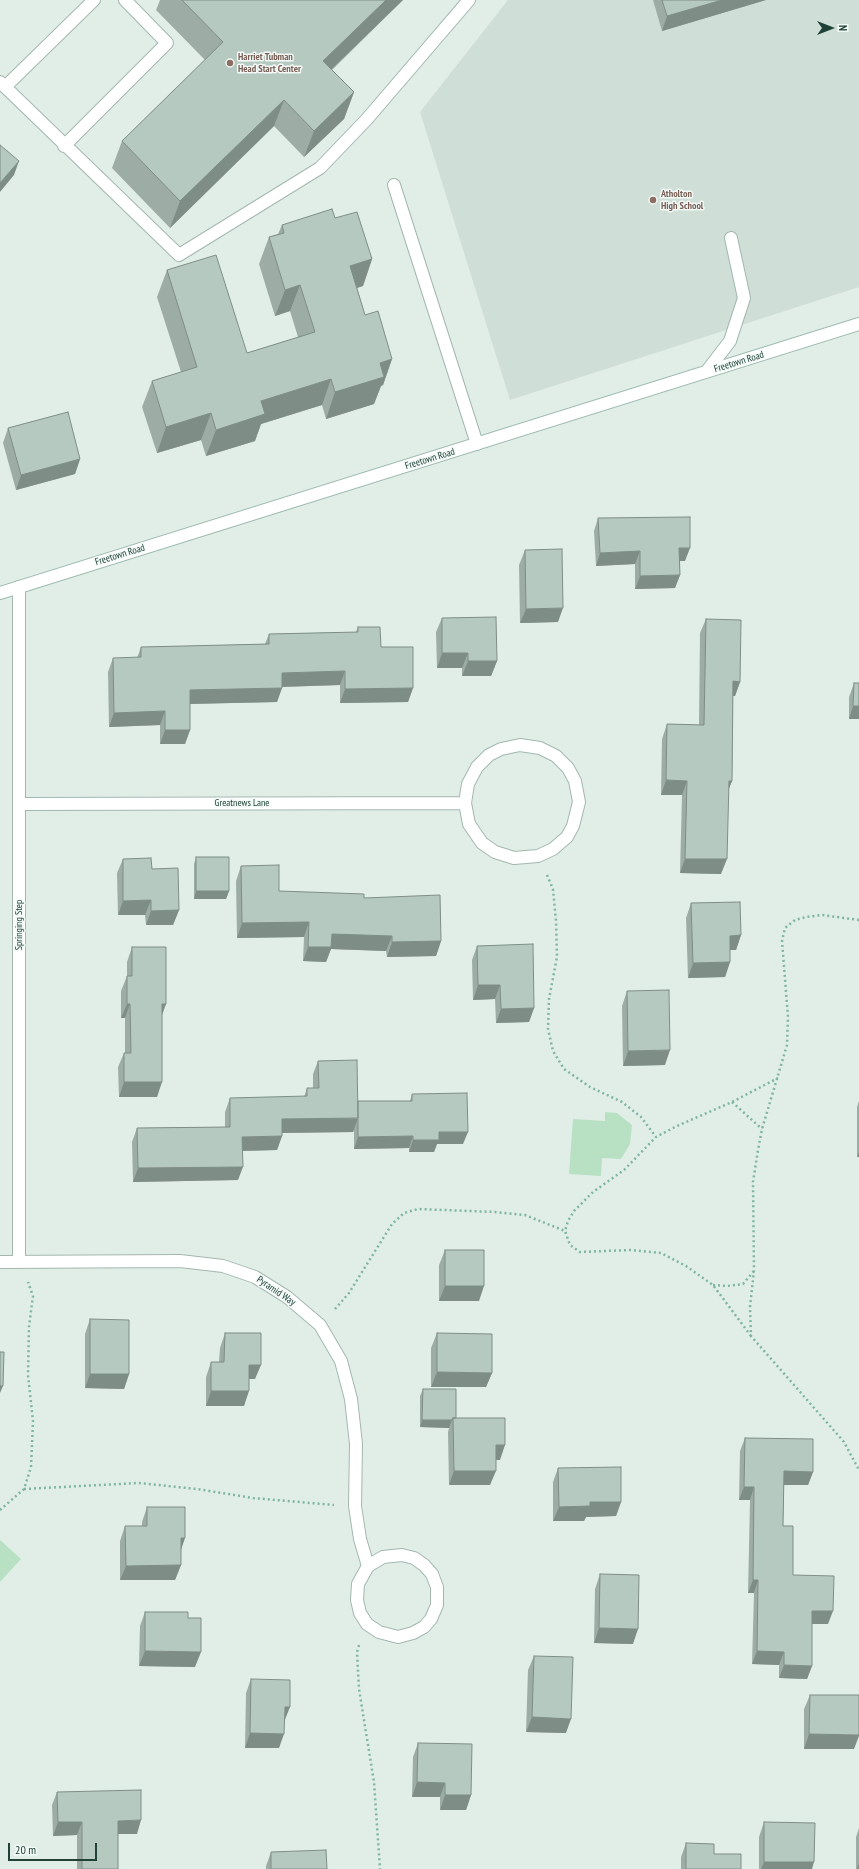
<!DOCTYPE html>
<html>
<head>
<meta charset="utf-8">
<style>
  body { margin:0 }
  #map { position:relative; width:859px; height:1869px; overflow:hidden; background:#e1eee8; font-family:"PT Sans Narrow",sans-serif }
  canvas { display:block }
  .north { position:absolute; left:811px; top:8px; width:40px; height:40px; -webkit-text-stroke:3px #f2f9f6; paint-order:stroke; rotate:90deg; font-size:11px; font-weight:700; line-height:16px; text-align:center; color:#1f4137 }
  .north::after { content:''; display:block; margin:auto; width:14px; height:18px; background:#1f4137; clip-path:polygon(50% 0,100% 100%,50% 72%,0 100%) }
  .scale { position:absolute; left:8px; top:1843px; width:89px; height:18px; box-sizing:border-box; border:2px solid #1f4137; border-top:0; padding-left:5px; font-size:12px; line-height:14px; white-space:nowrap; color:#1f4137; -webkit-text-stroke:3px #f2f9f6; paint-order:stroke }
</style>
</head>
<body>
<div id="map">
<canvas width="859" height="1869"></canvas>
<div class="north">N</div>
<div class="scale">20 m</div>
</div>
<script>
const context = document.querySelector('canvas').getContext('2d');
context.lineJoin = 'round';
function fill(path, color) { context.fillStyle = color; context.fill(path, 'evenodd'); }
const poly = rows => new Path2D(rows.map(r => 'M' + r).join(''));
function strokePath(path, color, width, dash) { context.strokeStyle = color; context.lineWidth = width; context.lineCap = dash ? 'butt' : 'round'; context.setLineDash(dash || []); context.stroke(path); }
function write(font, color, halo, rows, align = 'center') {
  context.font = font + ' "PT Sans Narrow",sans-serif'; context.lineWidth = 3; context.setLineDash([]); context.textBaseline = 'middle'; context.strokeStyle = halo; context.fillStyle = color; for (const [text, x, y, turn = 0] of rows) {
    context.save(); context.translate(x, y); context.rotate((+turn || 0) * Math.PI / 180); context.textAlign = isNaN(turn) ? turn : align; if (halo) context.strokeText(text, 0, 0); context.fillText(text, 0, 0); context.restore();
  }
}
fill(poly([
  [508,0,859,0,859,287,510,400,420,112]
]), '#cfded7');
fill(poly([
  [605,1112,617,1113,632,1125,630,1144,621,1159,602,1158,601,1176,569,1174,573,1119,605,1121],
  [0,1540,21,1559,0,1582]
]), '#b7e1c2');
const lane = poly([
  [0,82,179,255,320,168,367,119,469,0],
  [5,87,94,0],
  [64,146,167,43,125,0],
  [394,185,477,444],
  [707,371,730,341,744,298,731,238]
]);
const street = poly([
  [19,587,19,1262],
  [20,804,465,803,469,824,482,843,495,852,514,858,538,856,553,849,567,837,573,826,579,802,575,781,568,768,556,756,540,748,520,745,501,749,489,755,477,767,468,784,465,803],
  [0,1262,180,1261,223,1266,255,1277,287,1297,320,1325,341,1361,351,1399,356,1444,355,1506,360,1539,368,1566,358,1584,357,1600,360,1613,367,1624,379,1632,398,1637,413,1633,424,1627,431,1619,437,1605,437,1587,432,1574,424,1565,414,1558,402,1555,383,1557,368,1566]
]);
const secondary = poly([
  [0,593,859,324]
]);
strokePath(lane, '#a3b7af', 14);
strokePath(street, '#a3b7af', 14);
strokePath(secondary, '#9ebbb0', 14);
strokePath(poly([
  [547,875,553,889,556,921,557,957,549,999,548,1029,553,1051,564,1069,590,1087,622,1102,641,1117,656,1137],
  [859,920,822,915,806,917,795,920,785,928,782,941,788,1017,787,1045,762,1129,758,1150,753,1182,754,1270,750,1307,751,1336,844,1442,859,1470],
  [732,1102,762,1129],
  [713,1285,727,1286,743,1284,754,1271],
  [335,1309,349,1293,392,1224,404,1213,418,1209,495,1212,525,1215,565,1231],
  [751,1336,713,1285,686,1266,661,1253,631,1250,580,1252,570,1245,565,1231,568,1221,574,1211,593,1192,624,1170,656,1137,677,1126,732,1102,778,1078],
  [24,1489,138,1483,197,1489,253,1498,334,1505],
  [0,1510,24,1489,31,1467,33,1421,28,1375,29,1327,33,1296,28,1282],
  [359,1645,357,1652,359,1689,374,1782,380,1869]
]), '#7eb5a3', 2.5, [2, 3]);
strokePath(lane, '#fff', 12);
strokePath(street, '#fff', 12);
strokePath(secondary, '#fff', 12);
fill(poly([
  [160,0,403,0,332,70,354,92,344,119,304,157,274,126,170,228,112,168,122,141,205,60,156,10],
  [653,0,766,0,662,31],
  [335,218,372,259,363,286,357,288,365,315,392,359,383,385,381,386,374,404,326,419,322,405,261,424,255,441,206,456,201,440,157,453,142,407,152,381,181,372,157,297,167,270,247,353,298,337,290,311,275,316,259,264,269,237,278,234,282,225],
  [8,428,80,459,75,474,16,490,3,443],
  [598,518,685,561,680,561,680,575,675,588,635,589,635,564,596,566,594,531],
  [525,550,558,622,520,623,519,565],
  [442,618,497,661,491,676,462,676,462,668,437,668,436,632],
  [706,619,740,682,735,696,733,696,732,781,728,790,721,874,680,873,682,795,661,795,662,739,667,724,699,725,700,633],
  [358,627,381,647,413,688,408,702,340,703,340,685,282,687,277,702,190,704,190,730,185,744,160,744,160,725,109,727,108,672,113,658,137,658,141,647,265,644,269,634,356,632],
  [854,683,859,683,859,719,849,719,849,697],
  [196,857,229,891,226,899,194,899,194,864],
  [123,859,152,869,179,910,173,925,146,925,145,915,118,915,117,873],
  [241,866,279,891,364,898,441,941,436,956,387,957,386,951,331,949,326,962,303,961,304,937,237,938,236,881],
  [691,903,741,935,736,950,730,950,730,962,725,977,688,978,686,918],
  [477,946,534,1008,529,1022,496,1023,495,999,473,1000,472,960],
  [132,947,166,1004,162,1013,157,1097,119,1097,118,1067,124,1053,125,1053,125,1018,121,1018,121,991,127,976,127,962],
  [627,991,665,1065,623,1066,622,1006],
  [318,1061,358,1102,410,1101,412,1094,463,1144,437,1144,434,1152,409,1152,409,1148,354,1149,354,1131,353,1132,282,1133,282,1136,277,1150,242,1151,238,1180,133,1182,132,1142,137,1128,225,1127,225,1112,230,1098,304,1097,307,1088,313,1088,313,1074],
  [859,1101,859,1157,857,1157,857,1107],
  [445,1250,479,1301,439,1301,439,1265],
  [90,1319,129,1374,124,1389,85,1388,85,1334],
  [225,1333,255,1379,249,1379,244,1406,206,1406,206,1377,211,1362,219,1362,220,1348],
  [437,1333,492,1373,486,1387,431,1387,431,1348],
  [423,1389,456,1418,500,1460,496,1460,490,1485,449,1485,448,1432,449,1428,420,1427,420,1396],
  [745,1438,813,1472,808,1485,784,1485,783,1526,793,1575,828,1624,812,1624,812,1666,807,1679,779,1678,779,1665,752,1664,754,1593,748,1593,750,1500,739,1500,740,1451],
  [558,1468,621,1502,616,1516,586,1517,584,1521,553,1521,553,1482],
  [147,1507,181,1550,181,1565,175,1580,120,1580,120,1541,125,1526,142,1526,142,1522],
  [600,1574,633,1644,594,1643,595,1589],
  [145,1612,188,1618,195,1667,139,1666,140,1626],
  [534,1656,566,1733,526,1732,528,1670],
  [251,1679,285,1721,279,1748,245,1748,246,1693],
  [810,1695,854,1749,804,1749,804,1709],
  [418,1743,471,1795,466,1810,440,1810,440,1797,412,1797,413,1757],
  [57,1792,137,1834,118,1834,118,1869,77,1869,77,1835,53,1836,52,1805],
  [764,1822,812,1869,759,1869,759,1837],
  [859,1828,859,1869,856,1869,856,1837],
  [686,1843,741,1869,681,1869,681,1857],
  [271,1852,327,1869,266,1869,266,1866]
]), '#9dada6');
fill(poly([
  [386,0,403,0,313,87,323,61],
  [722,0,766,0,662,31,667,16],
  [354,92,344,119,304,157,314,131],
  [284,100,274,126,170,228,180,201],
  [19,161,14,175,0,192,0,183],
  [372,259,363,286,340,293,350,266],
  [300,285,290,311,275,316,285,290],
  [392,359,383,385,381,386,374,404,326,419,335,392,380,363],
  [331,379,322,405,261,424,255,441,206,456,216,430,261,401],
  [211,413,201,440,157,453,166,427],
  [80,459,75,474,16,490,21,475],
  [679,548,690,548,685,561,675,561],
  [640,551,635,564,596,566,600,553],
  [680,575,675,588,635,589,640,576],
  [563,608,558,622,520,623,526,609],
  [442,653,468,653,462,668,437,668],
  [468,661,497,661,491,676,462,676],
  [345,671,340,685,277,687,282,673],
  [733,681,740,682,735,696,728,696],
  [282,688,277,702,185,704,190,690],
  [413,688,408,702,340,703,345,689],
  [853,706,859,706,859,719,849,719],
  [165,711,160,725,109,727,114,713],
  [165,730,190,730,185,744,160,744],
  [666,780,687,781,682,795,661,795],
  [729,781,732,781,726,796],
  [685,859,727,859,721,874,680,873],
  [196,891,229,891,226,899,194,899],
  [151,900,145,915,118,915,123,901],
  [179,910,173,925,146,925,151,911],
  [309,922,304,937,237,938,242,923],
  [332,934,392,936,386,951,331,949,326,962,303,961,308,947],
  [741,935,736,950,724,950,730,936],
  [441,941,436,956,387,957,392,942],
  [730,962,725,977,688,978,693,963],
  [478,985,500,985,495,999,473,1000],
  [127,1004,130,1004,125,1018,121,1018],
  [162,1004,166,1004,161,1018],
  [534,1008,529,1022,496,1023,501,1009],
  [670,1050,665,1065,623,1066,628,1051],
  [124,1082,162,1082,157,1097,119,1097],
  [358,1118,353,1132,277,1133,282,1119],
  [439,1132,468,1132,463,1144,437,1144,434,1152,409,1152,413,1140],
  [282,1136,277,1150,237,1151,242,1137],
  [413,1136,409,1148,354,1149,358,1137],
  [859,1152,859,1157,857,1157],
  [243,1167,238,1180,133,1182,138,1168],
  [445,1286,484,1286,479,1301,439,1301],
  [249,1365,261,1365,255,1379,244,1379],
  [437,1372,492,1373,486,1387,431,1387],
  [90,1374,129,1374,124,1389,85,1388],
  [0,1386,3,1386,0,1393],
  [211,1391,249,1391,244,1406,206,1406],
  [422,1420,452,1420,449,1428,420,1427],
  [496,1445,505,1445,500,1460,490,1460],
  [454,1471,496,1471,490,1485,449,1485],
  [784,1471,813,1472,808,1485,779,1485],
  [744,1487,754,1487,750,1500,739,1500],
  [590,1502,621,1502,616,1516,586,1517,584,1521,553,1521,559,1507],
  [181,1538,185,1538,180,1553],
  [181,1565,175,1580,120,1580,126,1566],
  [753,1580,758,1580,754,1593,748,1593],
  [812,1611,833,1611,828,1624,807,1624],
  [599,1628,638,1629,633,1644,594,1643],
  [145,1651,201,1652,195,1667,139,1666],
  [757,1651,784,1652,779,1665,752,1664],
  [784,1665,812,1666,807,1679,779,1678],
  [285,1707,290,1707,284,1722],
  [532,1717,571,1719,566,1733,526,1732],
  [250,1733,284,1734,279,1748,245,1748],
  [809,1734,859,1735,859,1736,854,1749,804,1749],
  [417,1782,445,1783,440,1797,412,1797],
  [445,1795,471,1795,466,1810,440,1810],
  [141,1820,137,1834,113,1834,118,1821],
  [58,1822,82,1822,77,1835,53,1836],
  [764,1862,814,1862,812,1869,761,1869],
  [859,1863,859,1869,857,1869]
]), '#7f8d87');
const building = poly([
  [182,0,386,0,323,61,354,92,314,131,284,100,180,201,122,141,223,42,182,0],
  [662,0,722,0,667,16,662,0],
  [0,145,19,161,0,183,0,145],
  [332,209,335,218,357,212,372,259,350,266,365,315,378,311,392,359,380,363,384,377,335,392,331,379,261,401,265,414,216,430,211,413,166,427,152,381,197,367,167,270,216,255,247,353,315,332,300,285,285,290,269,237,284,233,282,225,332,209],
  [68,412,80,459,21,475,8,428,68,412],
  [690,517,690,548,679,548,680,575,640,576,640,551,600,553,598,518,690,517],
  [562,549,563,608,526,609,525,550,562,549],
  [496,617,497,661,468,661,468,653,442,653,442,618,496,617],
  [706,619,741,620,740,682,733,681,732,781,729,781,727,859,685,859,687,781,666,780,667,724,704,725,706,619],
  [358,627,380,627,381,647,413,647,413,688,345,689,345,671,282,673,282,688,190,690,190,730,165,730,165,711,114,713,113,658,141,657,141,647,269,644,269,634,358,632,358,627],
  [854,683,859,683,859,706,853,706,854,683],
  [196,857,229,857,229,891,196,891,196,857],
  [151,858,152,869,178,868,179,910,151,911,151,900,123,901,123,859,151,858],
  [279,865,279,891,364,894,364,898,440,895,441,941,392,942,392,936,332,934,331,947,308,947,309,922,242,923,241,866,279,865],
  [740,902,741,935,730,936,730,962,693,963,691,903,740,902],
  [533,944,534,1008,501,1009,500,985,478,985,477,946,533,944],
  [132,947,166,947,166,1004,162,1004,162,1082,124,1082,124,1053,131,1053,130,1004,127,1004,127,976,132,976,132,947],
  [669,990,670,1050,628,1051,627,991,669,990],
  [357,1060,358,1118,282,1119,282,1136,242,1137,243,1167,138,1168,137,1128,230,1127,230,1098,307,1096,307,1088,319,1088,318,1061,357,1060],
  [467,1093,468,1132,439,1132,439,1140,413,1140,413,1136,358,1137,358,1101,412,1101,412,1094,467,1093],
  [445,1250,484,1250,484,1286,445,1286,445,1250],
  [90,1319,129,1320,129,1374,90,1374,90,1319],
  [225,1333,261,1333,261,1365,249,1365,249,1391,211,1391,211,1362,224,1362,225,1333],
  [437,1333,492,1334,492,1373,437,1372,437,1333],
  [0,1352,4,1352,3,1386,0,1386,0,1352],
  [423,1389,456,1389,456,1418,453,1418,452,1420,422,1420,423,1389],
  [453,1418,505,1418,505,1445,496,1445,496,1471,454,1471,453,1418],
  [745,1438,813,1439,813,1472,784,1471,783,1526,793,1526,793,1575,834,1576,833,1611,812,1611,812,1666,784,1665,784,1652,757,1651,758,1580,753,1580,754,1487,744,1487,745,1438],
  [621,1467,621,1502,590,1502,590,1506,559,1507,558,1468,621,1467],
  [147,1507,185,1507,185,1538,181,1538,181,1565,126,1566,125,1526,147,1526,147,1507],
  [600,1574,639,1575,638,1629,599,1628,600,1574],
  [145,1612,188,1612,188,1618,201,1618,201,1652,145,1651,145,1612],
  [534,1656,573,1657,571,1719,532,1717,534,1656],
  [251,1679,290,1680,290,1707,285,1707,284,1734,250,1733,251,1679],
  [810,1695,859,1695,859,1735,809,1734,810,1695],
  [418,1743,472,1744,471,1795,445,1795,445,1783,417,1782,418,1743],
  [141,1790,141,1820,118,1821,118,1869,82,1869,82,1822,58,1822,57,1792,141,1790],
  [764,1822,815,1823,814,1862,764,1862,764,1822],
  [686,1843,714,1844,714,1854,741,1854,741,1869,686,1869,686,1843],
  [326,1850,327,1869,271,1869,271,1852,326,1850]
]);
fill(building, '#b6c9c1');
strokePath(building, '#7f8d87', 1);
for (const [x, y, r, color] of [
  [230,63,4,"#8d6e63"],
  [653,200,4,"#8d6e63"]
]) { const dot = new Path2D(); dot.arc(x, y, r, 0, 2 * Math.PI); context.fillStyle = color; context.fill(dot); strokePath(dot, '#f2f9f6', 1.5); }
write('bold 10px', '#785e54', '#f2f9f6', [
  ["Harriet Tubman",238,57],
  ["Head Start Center",238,69],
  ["Atholton",661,194],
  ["High School",661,206]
], 'left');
write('10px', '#1f4137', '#f2f9f6', [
  ["Freetown Road",739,362,-17],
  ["Freetown Road",430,459,-17],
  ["Freetown Road",120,555,-17],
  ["Greatnews Lane",242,803],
  ["Springing Step",19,925,-90],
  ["Pyramid Way",276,1291,34]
]);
</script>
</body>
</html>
